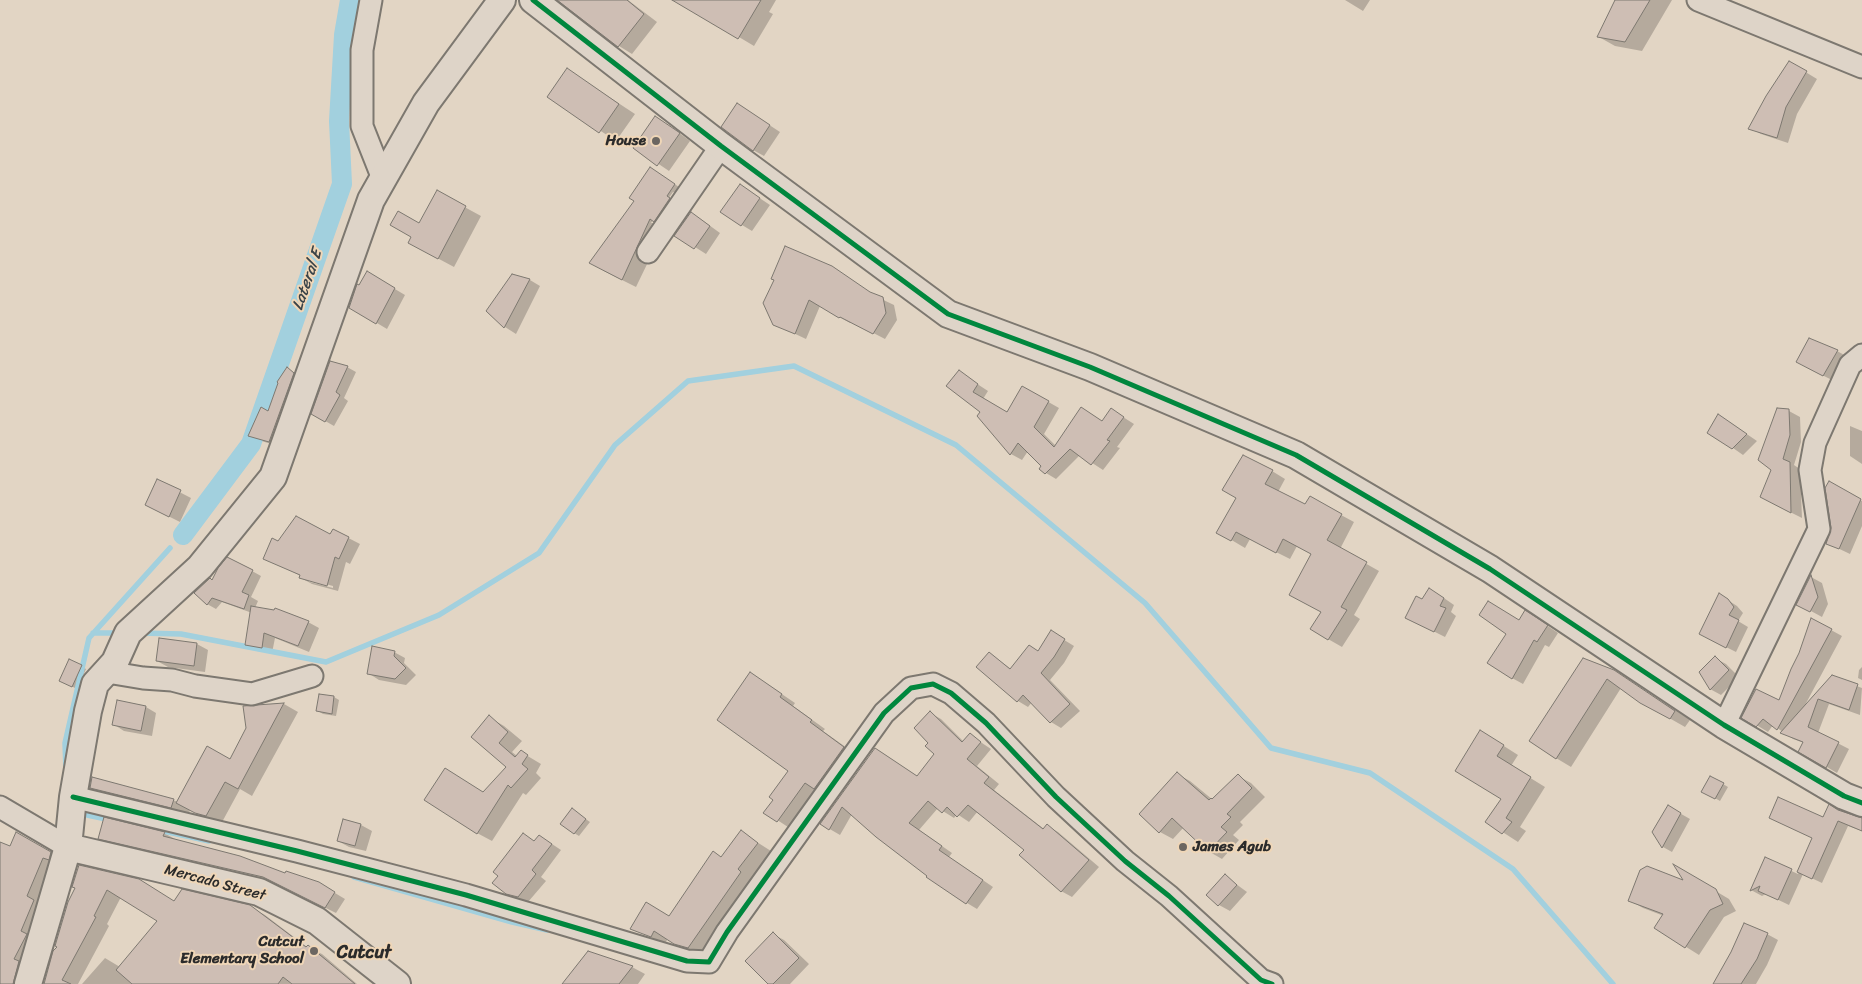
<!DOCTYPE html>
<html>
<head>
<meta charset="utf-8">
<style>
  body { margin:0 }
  canvas { display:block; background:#e2d5c4 }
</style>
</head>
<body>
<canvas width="1862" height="984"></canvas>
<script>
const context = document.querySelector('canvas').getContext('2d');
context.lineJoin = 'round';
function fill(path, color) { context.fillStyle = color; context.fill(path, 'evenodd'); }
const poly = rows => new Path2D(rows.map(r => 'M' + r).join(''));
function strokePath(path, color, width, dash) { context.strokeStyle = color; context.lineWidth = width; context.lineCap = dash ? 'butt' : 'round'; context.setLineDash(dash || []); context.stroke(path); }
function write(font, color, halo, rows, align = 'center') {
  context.font = font + ' Sriracha,sans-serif'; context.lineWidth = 4; context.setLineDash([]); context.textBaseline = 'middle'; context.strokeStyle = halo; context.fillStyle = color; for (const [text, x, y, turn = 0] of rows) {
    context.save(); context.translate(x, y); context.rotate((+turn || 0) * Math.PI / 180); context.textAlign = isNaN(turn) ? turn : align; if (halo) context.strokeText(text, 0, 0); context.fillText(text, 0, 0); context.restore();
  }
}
fill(poly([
  [559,0,628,0,657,22,632,54,619,46],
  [677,0,776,0,769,12,773,14,754,46],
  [1345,0,1370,0,1363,11],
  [1617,0,1672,0,1642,51,1615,46,1599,37],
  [1789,62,1817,79,1797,114,1788,143,1761,134,1750,128],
  [568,70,635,114,616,141,549,97],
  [748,111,780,132,764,156,753,150],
  [667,124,690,141,669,171,635,148],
  [664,177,688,193,665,227,636,287,604,271,636,201],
  [673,192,675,193,655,223,651,223],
  [740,185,770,205,752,231,742,225],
  [437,192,481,216,454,267,426,252,420,224],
  [702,220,720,233,706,254,676,235],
  [368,273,405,295,387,329,350,307],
  [513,275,530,280,540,286,516,334,505,327,488,311],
  [873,295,894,305,897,320,885,339,852,322,850,323,820,306,806,339,774,324,765,303],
  [1837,351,1848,357,1834,381,1808,368],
  [347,367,356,372,344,398,348,401,334,426,313,414],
  [288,369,296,374,278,446,258,440,250,435,269,412],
  [959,372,988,391,983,399,1007,414,1022,387,1059,408,1044,434,1056,446,1103,422,1112,410,1134,424,1117,447,1120,448,1103,470,1080,455,1056,479,1046,473,1043,465,1028,451,1022,460,1011,454,978,416,981,411],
  [1789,411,1800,417,1801,442,1794,465,1800,469,1802,518,1772,503,1773,470],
  [1729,422,1757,441,1743,455,1733,448],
  [1850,426,1862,431,1862,464,1850,456],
  [1272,471,1285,479,1278,492,1306,506,1341,515,1354,522,1340,549,1379,571,1354,615,1360,619,1342,647,1328,639,1312,554,1297,546,1290,559,1250,539,1245,548,1218,532],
  [158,481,191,498,180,522,146,505],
  [1830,483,1862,501,1862,526,1850,554,1827,543,1833,527],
  [333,530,360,544,350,564,346,562,338,591,312,584,301,578,301,576,265,558,278,542,331,535],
  [306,579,333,586,333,588,310,582],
  [252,571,261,576,251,597,258,601,255,608,308,622,319,628,309,652,275,638,272,653,257,651,246,645,252,613,222,602,216,609,207,604,213,581],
  [1811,577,1822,583,1828,604,1822,617,1798,604],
  [1720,595,1737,606,1743,613,1738,621,1748,627,1736,652,1710,639],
  [1441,596,1454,605,1451,612,1456,616,1445,637,1407,618,1423,601],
  [1536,618,1558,633,1549,647,1545,645,1523,684,1512,678,1520,622],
  [1831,630,1842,636,1804,707,1832,677,1862,688,1860,715,1829,704,1818,733,1849,749,1837,773,1800,751,1804,743,1793,739,1773,725,1768,732,1743,717,1780,702],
  [1061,638,1074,646,1064,663,1050,680,1080,711,1061,728,1051,722,1032,702,1028,707,1018,701,989,653,1011,669],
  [160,639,197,644,208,650,205,672,168,667,157,661],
  [394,652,405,658,404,663,416,675,406,685,379,680,368,673],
  [1715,658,1726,664,1739,677,1721,695,1710,689],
  [1583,660,1628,680,1690,720,1685,727,1641,702,1621,688,1571,767,1556,758],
  [70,661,86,669,77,689,65,683],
  [1862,667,1862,680,1858,678,1859,670],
  [764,682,795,703,793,706,825,729,823,731,857,755,791,829,765,812,774,799,789,771],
  [334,697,339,700,336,716,323,714,318,711],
  [284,704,298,712,252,796,240,789,221,824,210,821,190,810,188,816,108,797,91,788,173,800,178,802,231,761,248,729,245,707],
  [146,707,156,713,152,736,124,731,113,724],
  [930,713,941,719,964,742,970,735,991,749,977,766,999,784,994,790,1044,829,1047,826,1058,832,1099,867,1072,897,1061,891,1026,850,978,811,969,822,957,814,954,818,938,808,919,830,952,853,949,857,993,887,977,909,967,903,852,814,840,835,821,824,875,749,918,777,936,754,930,743],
  [489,717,504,726,522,741,512,752,517,756,521,752,541,764,536,773,541,778,526,795,523,793,492,841,477,833,483,793,507,767],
  [1496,741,1518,755,1511,766,1545,787,1520,827,1526,831,1518,842,1487,822,1503,798,1457,770],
  [1177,774,1190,781,1213,800,1238,776,1251,783,1265,797,1240,822,1243,825,1233,835,1239,840,1222,859,1208,851,1184,827,1173,839,1160,832],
  [1711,777,1728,787,1720,801,1703,791],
  [1829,806,1856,818,1862,819,1862,831,1848,826,1822,883,1803,874,1789,905,1766,894,1762,896,1751,890,1765,859,1798,874],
  [1669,807,1690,819,1672,852,1663,847,1654,832],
  [577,813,590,822,579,836,574,833],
  [344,821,361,825,372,831,366,851,349,847,338,841],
  [741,832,771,851,751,878,754,881,702,955,689,951,668,938,665,944,632,928,669,917,722,858],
  [16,833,64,861,28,984,0,984,0,847,10,848],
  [164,833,175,839,330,890,345,899,336,913,275,883,110,844,99,838],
  [523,834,535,842,549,842,561,850,541,877,546,881,528,902,517,899,507,893,500,876],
  [79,866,175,903,250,907,265,915,307,947,322,954,357,984,82,984,105,958,120,967,159,921,121,897,107,924,109,926,78,984,45,984,76,888],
  [1677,868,1729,899,1736,911,1724,917,1699,955,1656,928,1664,916,1643,908,1629,900,1687,883],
  [1225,876,1247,892,1230,911,1219,905,1208,895],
  [773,934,784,940,809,964,790,984,770,984],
  [1767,934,1778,940,1767,965,1756,984,1715,984,1733,953],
  [632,967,645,974,638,984,564,984]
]), '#0003');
strokePath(poly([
  [93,633,121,633],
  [140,633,181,634,326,662,439,615,539,553,615,445,688,381,794,366,956,445,1145,603,1271,748,1370,773,1513,869,1613,984],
  [66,770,65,743,89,638,170,548],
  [87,815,111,820],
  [123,822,209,841],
  [354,877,512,922,547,930]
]), '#a2d0de', 5.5);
strokePath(poly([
  [183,535,251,444,342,184,339,121,344,35,350,0]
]), '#a2d0de', 20);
const building = poly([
  [557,0,627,0,644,14,618,47,557,0],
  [672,0,761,0,738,39,672,0],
  [1615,0,1650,0,1625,42,1597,37,1615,0],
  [1789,61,1807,71,1786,107,1777,138,1748,129,1766,96,1789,61],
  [567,68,619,104,599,133,547,97,567,68],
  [737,103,770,125,753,151,721,127,737,103],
  [655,116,680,133,657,166,633,148,655,116],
  [650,167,675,184,667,196,670,198,654,222,650,219,622,280,589,263,634,201,629,198,650,167],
  [740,184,760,198,741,226,720,212,740,184],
  [437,190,466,206,438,259,408,243,411,237,390,225,398,211,419,223,437,190],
  [691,212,710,226,694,249,674,236,691,212],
  [785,246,832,266,870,292,883,297,886,313,873,334,840,317,839,318,809,300,795,334,773,325,763,303,774,280,771,279,785,246],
  [367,271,395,288,376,324,349,308,357,284,359,285,367,271],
  [512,274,530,279,504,328,486,311,512,274],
  [1809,338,1838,350,1823,376,1796,362,1809,338],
  [330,361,348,366,336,392,340,395,325,422,311,414,330,361],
  [287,367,294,373,269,442,248,436,261,407,268,411,278,383,277,382,287,367],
  [959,370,978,384,973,392,1007,412,1022,386,1049,401,1034,427,1054,447,1081,407,1102,421,1111,408,1124,417,1107,440,1110,441,1091,465,1070,449,1045,474,1039,469,1041,466,1018,443,1010,455,977,416,980,412,946,386,959,370],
  [1777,408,1789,409,1790,435,1783,459,1790,462,1791,513,1760,497,1771,470,1758,460,1777,408],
  [1718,414,1747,434,1732,449,1707,433,1718,414],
  [1243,455,1273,470,1265,484,1305,504,1310,496,1342,514,1327,540,1367,562,1341,607,1347,610,1328,640,1310,629,1321,612,1289,595,1311,554,1283,539,1276,553,1236,532,1231,541,1216,533,1236,498,1222,490,1243,455],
  [157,479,181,490,169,517,145,505,157,479],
  [1829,481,1861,499,1839,549,1826,544,1831,528,1825,488,1829,481],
  [296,516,330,534,333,529,349,537,339,559,335,557,327,586,299,578,300,575,263,559,272,538,278,541,296,516],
  [227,557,253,570,242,592,249,595,244,609,212,598,207,605,194,593,210,578,212,580,218,568,227,557],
  [1811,575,1818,597,1810,612,1796,605,1811,575],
  [1429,588,1444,598,1440,606,1446,608,1434,632,1405,618,1416,596,1422,599,1429,588],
  [1719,593,1728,599,1734,607,1729,615,1739,620,1726,648,1699,634,1719,593],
  [1488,601,1519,620,1525,610,1548,625,1537,642,1534,640,1512,679,1487,663,1506,634,1479,615,1488,601],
  [251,606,274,610,275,608,309,621,298,646,264,633,262,648,245,645,251,606],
  [1811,618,1832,629,1777,730,1763,719,1756,727,1741,718,1756,689,1779,700,1791,669,1799,653,1811,618],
  [1051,630,1065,639,1054,657,1041,673,1070,704,1050,723,1023,695,1017,702,976,667,989,652,1010,669,1029,645,1038,651,1051,630],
  [159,638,197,643,194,666,156,661,159,638],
  [372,646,395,651,394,656,406,668,395,679,367,674,372,646],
  [1715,656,1729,670,1710,690,1699,672,1715,656],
  [1583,658,1614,670,1675,711,1670,719,1640,703,1607,679,1556,759,1529,741,1583,658],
  [69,659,82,665,72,687,59,681,69,659],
  [750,672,782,694,780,697,812,720,810,722,844,747,814,789,805,783,777,822,763,813,773,800,769,797,788,771,717,720,750,672],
  [1832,675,1858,684,1849,710,1818,699,1808,727,1839,742,1826,768,1798,752,1803,742,1780,733,1832,675],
  [319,694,334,696,332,714,316,711,319,694],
  [117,700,146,706,141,731,112,725,117,700],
  [284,703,238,789,225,782,206,816,195,813,176,803,207,746,230,759,246,728,243,706,284,703],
  [930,711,962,742,970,733,981,742,967,759,989,777,984,783,1043,829,1047,824,1089,860,1061,892,1019,855,1024,850,968,805,957,817,947,807,942,813,928,801,909,823,942,846,939,850,983,880,966,904,926,877,927,876,876,837,842,807,829,830,820,824,875,748,917,776,934,754,925,746,928,743,914,728,930,711],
  [489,715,508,732,499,743,515,757,521,750,528,755,522,764,528,769,511,788,508,785,477,834,424,800,445,768,483,792,506,767,471,737,489,715],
  [1480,730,1504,745,1497,756,1531,777,1506,818,1512,822,1502,834,1485,822,1501,799,1455,771,1480,730],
  [1177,772,1209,800,1211,798,1212,799,1238,774,1252,788,1227,814,1231,817,1221,827,1227,832,1208,852,1172,818,1159,833,1139,814,1177,772],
  [1710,776,1724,783,1715,799,1701,792,1710,776],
  [92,777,174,799,171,808,90,788,92,777],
  [1778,797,1823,817,1829,804,1838,810,1862,818,1862,831,1838,821,1812,879,1797,872,1812,838,1769,818,1778,797],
  [1668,805,1681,813,1662,848,1652,832,1668,805],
  [572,808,586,819,574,834,560,824,572,808],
  [104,817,165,832,163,836,240,856,285,873,286,871,319,882,335,892,325,908,263,877,98,839,104,817],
  [343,819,361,824,355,846,337,841,343,819],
  [741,830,758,843,738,869,741,872,688,948,674,944,654,931,651,937,630,929,646,902,669,916,713,851,721,857,741,830],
  [16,832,51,852,49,860,43,858,27,896,34,900,21,931,27,934,14,959,19,961,13,984,0,984,0,842,10,846,16,832],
  [523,833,534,841,539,835,552,844,532,870,536,874,518,897,506,894,492,883,498,876,493,872,523,833],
  [1765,857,1792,869,1778,900,1758,891,1760,886,1750,891,1765,857],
  [1673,864,1716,889,1723,904,1710,910,1685,948,1654,928,1663,914,1628,901,1640,870,1647,866,1683,880,1673,864],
  [79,865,139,879,174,901,182,889,250,905,306,947,308,945,355,984,292,984,283,977,278,984,132,984,116,970,157,921,107,890,94,916,96,917,62,980,71,984,44,984,53,951,57,947,55,946,68,902,75,888,72,887,79,865],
  [1225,874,1237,885,1218,906,1206,895,1225,874],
  [1744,923,1768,933,1757,959,1741,984,1713,984,1731,952,1744,923],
  [773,932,799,958,773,984,768,984,745,961,773,932],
  [588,951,633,966,619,984,562,984,588,951]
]);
fill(building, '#cebeb4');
strokePath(building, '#7d7870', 1);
const minor = poly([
  [371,0,362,50,362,126,383,179],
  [1698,0,1862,67],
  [648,252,721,146],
  [107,672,143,678,172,680,195,686,252,694,312,676],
  [1724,725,1819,529,1810,470,1815,443,1850,365,1862,355],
  [73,797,297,851,466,895,687,961,709,962,727,932,884,713,911,688,933,684,951,693,986,723,1056,797,1125,861,1169,896,1261,980,1272,984],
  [0,807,68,847]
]);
const tertiary = poly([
  [533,0,721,146,948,314,1090,367,1296,455,1490,569,1724,725,1844,796,1862,803],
  [68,847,259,892,317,921,397,984],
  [28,984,68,847,73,797,88,711,95,684,115,662,128,633,200,567,273,477,371,200,426,103,502,0]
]);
strokePath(minor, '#7d7870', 25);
strokePath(tertiary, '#7d7870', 30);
strokePath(minor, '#ded4c8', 21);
strokePath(tertiary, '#ded4c8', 26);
strokePath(poly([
  [533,0,721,146,948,314,1090,367,1296,455,1490,569,1724,725,1844,796,1862,803],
  [73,797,297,851,466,895,687,961,709,962,727,932,884,713,911,688,933,684,951,693,986,723,1056,797,1125,861,1169,896,1261,980,1272,984]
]), '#00873e', 5);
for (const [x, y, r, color] of [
  [656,141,5,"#6b6661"],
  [1183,847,5,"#6b6661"],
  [314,951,5,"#6b6661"]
]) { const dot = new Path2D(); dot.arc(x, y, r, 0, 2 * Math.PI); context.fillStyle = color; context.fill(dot); strokePath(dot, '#efd6b7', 2); }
write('bold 15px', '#2b2b2b', '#efd6b7', [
  ["House",646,141],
  ["James Agub",1193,847,"left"],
  ["Cutcut",304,942],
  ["Elementary School",304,959]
], 'right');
write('15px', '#2b2b2b', '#efd6b7', [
  ["Mercado Street",215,883,15]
]);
write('italic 16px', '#394348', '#efd6b7', [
  ["Lateral E",308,280,-71]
]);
write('bold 18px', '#2b2b2b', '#efd6b7', [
  ["Cutcut",364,953]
]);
</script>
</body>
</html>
